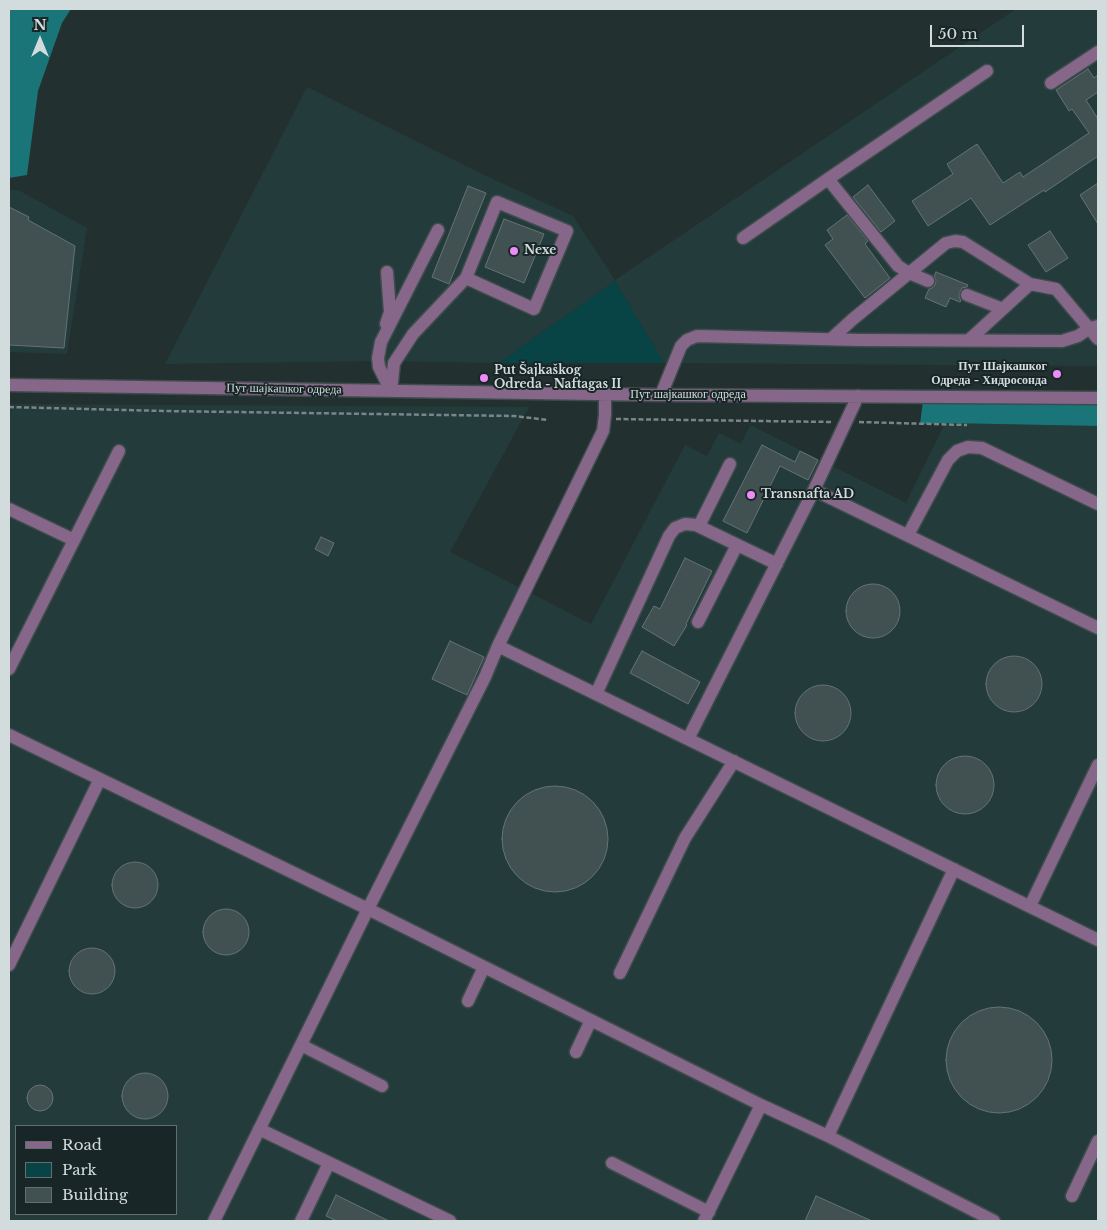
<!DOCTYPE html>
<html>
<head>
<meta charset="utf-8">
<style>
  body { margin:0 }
  #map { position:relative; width:1107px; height:1230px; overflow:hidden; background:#223030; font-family:"Libre Baskerville",serif }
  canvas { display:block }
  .frame { position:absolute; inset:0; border:10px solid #d3dcdc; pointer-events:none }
  .legend { position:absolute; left:15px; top:1125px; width:162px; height:90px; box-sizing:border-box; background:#192627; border:1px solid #636f6f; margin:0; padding:6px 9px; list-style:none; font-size:15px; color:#d3dcdc }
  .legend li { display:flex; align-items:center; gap:10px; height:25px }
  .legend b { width:25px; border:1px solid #636f6f }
  .north { position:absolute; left:15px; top:15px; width:50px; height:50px; -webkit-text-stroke:4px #192627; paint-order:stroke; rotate:0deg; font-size:14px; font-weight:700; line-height:20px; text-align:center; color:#d3dcdc }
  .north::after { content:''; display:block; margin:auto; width:18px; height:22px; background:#d3dcdc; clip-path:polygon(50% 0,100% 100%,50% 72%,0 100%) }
  .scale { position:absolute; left:930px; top:25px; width:94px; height:22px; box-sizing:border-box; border:2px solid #d3dcdc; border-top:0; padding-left:6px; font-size:15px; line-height:18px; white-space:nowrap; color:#d3dcdc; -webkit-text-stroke:4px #192627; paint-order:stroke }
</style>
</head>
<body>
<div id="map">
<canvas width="1107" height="1230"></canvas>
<div class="frame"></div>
<ul class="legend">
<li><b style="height:6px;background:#866789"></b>Road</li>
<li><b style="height:14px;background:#084445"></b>Park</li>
<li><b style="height:14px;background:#415050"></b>Building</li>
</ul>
<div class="north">N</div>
<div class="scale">50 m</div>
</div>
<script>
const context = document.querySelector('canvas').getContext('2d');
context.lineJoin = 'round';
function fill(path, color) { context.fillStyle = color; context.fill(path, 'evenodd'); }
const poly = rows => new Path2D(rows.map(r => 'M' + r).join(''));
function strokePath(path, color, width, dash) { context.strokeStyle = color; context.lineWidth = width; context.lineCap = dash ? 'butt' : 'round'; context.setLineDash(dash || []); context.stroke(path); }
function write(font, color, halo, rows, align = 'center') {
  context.font = font + ' "Libre Baskerville",serif'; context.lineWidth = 4; context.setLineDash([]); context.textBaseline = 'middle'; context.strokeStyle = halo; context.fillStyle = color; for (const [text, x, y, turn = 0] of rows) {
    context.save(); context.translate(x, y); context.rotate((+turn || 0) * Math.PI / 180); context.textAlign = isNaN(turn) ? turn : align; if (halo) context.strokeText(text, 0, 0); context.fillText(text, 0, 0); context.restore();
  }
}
fill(poly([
  [1016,9,1098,9,1098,366,664,363,615,281,499,363,382,361,165,364,307,87,476,171,573,216,615,280],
  [9,189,20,191,87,228,67,354,9,352],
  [9,404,529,407,450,552,591,624,685,445,707,456,719,433,741,444,750,425,906,503,945,423,1098,426,1098,1221,9,1221],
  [16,1126,176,1126,176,1214,16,1214]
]), '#243b3c');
fill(poly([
  [615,281,664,363,499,363]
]), '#084445');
fill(poly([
  [9,9,71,9,62,23,38,91,27,175,9,178],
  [923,401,1098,405,1098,426,945,423,920,424]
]), '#197578');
const building = poly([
  [1088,69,1094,78,1098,75,1098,92,1086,100,1098,119,1098,156,1045,192,1044,190,990,225,971,198,928,226,912,201,953,174,947,164,977,144,1003,183,1020,172,1023,177,1089,133,1072,109,1069,111,1056,90,1088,69],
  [1098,183,1098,224,1080,195,1098,183],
  [868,185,895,221,881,232,853,197,868,185],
  [468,186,486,193,449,284,432,277,468,186],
  [9,207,29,217,28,220,75,246,64,348,9,345,9,207],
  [847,215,868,241,865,244,890,278,865,298,825,245,833,239,827,230,847,215],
  [504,219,544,234,524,283,485,267,504,219],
  [1050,231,1068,258,1046,272,1028,245,1050,231],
  [936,272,968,285,967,287,962,288,960,292,959,296,961,301,960,302,950,298,946,307,925,298,929,289,932,288,935,285,936,280,934,276,936,272],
  [762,445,795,462,800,451,818,460,808,480,780,466,747,533,723,521,762,445],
  [321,537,334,543,328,556,315,549,321,537],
  [685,558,712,571,686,624,687,625,674,646,642,627,654,606,660,609,685,558],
  '846 611a27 27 0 1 1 54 0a27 27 0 1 1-54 0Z',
  [450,641,484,657,467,695,432,679,450,641],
  [642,651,700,682,688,704,630,673,642,651],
  '986 684a28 28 0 1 1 56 0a28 28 0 1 1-56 0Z',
  '795 713a28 28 0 1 1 56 0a28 28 0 1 1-56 0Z',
  '936 785a29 29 0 1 1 58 0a29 29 0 1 1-58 0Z',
  '502 839a53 53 0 1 1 106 0a53 53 0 1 1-106 0Z',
  '112 885a23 23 0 1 1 46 0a23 23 0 1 1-46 0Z',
  '203 932a23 23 0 1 1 46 0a23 23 0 1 1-46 0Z',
  '69 971a23 23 0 1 1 46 0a23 23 0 1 1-46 0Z',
  '946 1060a53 53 0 1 1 106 0a53 53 0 1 1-106 0Z',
  '122 1096a23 23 0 1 1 46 0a23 23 0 1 1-46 0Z',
  '27 1098a13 13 0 1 1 26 0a13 13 0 1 1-26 0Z',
  [336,1195,389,1221,337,1221,326,1216,336,1195],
  [816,1196,872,1221,805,1221,816,1196]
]);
fill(building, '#415050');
strokePath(building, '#647374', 1);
const minor = poly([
  [1051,83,1098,52],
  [828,179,898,266,909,273,928,281],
  [743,238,828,179,987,71],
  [967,295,1003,309],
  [386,324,390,312,387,272],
  [831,339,853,319,946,243,955,241,963,242,1030,284,1056,289,1098,339],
  [969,340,1030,284],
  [9,385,661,395,1098,398],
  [391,391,394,363,413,334,466,278,534,309,567,231,497,202,466,278],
  [391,391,379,367,378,358,381,342,438,230],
  [661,395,681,346,687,340,697,336,860,340,1062,341,1078,336,1090,328,1098,326],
  [814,490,1098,628],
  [9,509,74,540],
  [699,526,730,464],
  [908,535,948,460,957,451,968,447,982,448,1098,504],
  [698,622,737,545],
  [498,646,1098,940],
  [9,669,119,451],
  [596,694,669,536,675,528,685,524,696,525,777,564],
  [9,735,368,909,761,1105,828,1136,994,1221],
  [688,739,814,490,858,396],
  [1030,906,1098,765],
  [9,965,100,779],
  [620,973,685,838,734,761],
  [468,1001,484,967],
  [301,1045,382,1086],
  [576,1052,591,1020],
  [259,1129,450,1221],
  [828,1136,954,869],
  [612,1163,709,1212],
  [1072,1196,1098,1141],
  [214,1221,368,909,485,677,498,646,603,431,605,415,605,395],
  [301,1221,329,1163],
  [704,1221,761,1105]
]);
strokePath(minor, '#3e4c4c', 15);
strokePath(poly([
  [9,407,164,411,514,416,548,420],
  [616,419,833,422],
  [859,422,967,425]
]), '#7a8686', 2.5, [5, 2.5]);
strokePath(minor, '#866789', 12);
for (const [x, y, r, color] of [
  [514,251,5,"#ed8cf9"],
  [1057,374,5,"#ed8cf9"],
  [484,378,5,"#ed8cf9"],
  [751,495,5,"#ed8cf9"]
]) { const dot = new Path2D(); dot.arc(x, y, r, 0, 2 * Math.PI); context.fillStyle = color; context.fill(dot); strokePath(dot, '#192627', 2); }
write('bold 12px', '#d3dcdc', '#192627', [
  ["Nexe",524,251],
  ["Пут Шајкашког",1047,367,"right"],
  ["Одреда - Хидросонда",1047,381,"right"],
  ["Put Šajkaškog",494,371],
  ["Odreda - Naftagas II",494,385],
  ["Transnafta AD",761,495]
], 'left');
write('12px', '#d3dcdc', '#192627', [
  ["Пут шајкашког одреда",284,389,1],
  ["Пут шајкашког одреда",688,395]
]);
</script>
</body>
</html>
